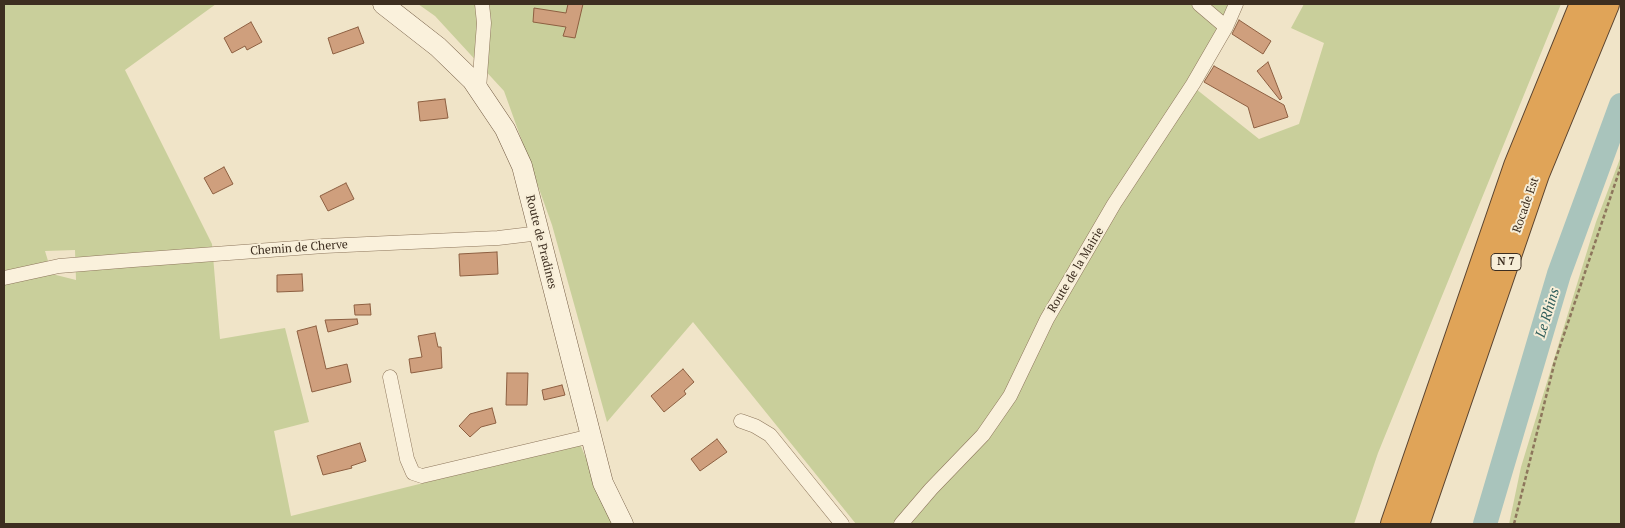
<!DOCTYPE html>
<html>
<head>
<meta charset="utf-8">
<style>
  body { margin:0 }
  #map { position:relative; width:1625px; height:528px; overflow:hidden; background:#f0e4c8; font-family:"PT Serif",serif }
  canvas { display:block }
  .frame { position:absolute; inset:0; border:5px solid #3d2e20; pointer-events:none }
</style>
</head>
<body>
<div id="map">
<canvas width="1625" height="528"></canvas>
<div class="frame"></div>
</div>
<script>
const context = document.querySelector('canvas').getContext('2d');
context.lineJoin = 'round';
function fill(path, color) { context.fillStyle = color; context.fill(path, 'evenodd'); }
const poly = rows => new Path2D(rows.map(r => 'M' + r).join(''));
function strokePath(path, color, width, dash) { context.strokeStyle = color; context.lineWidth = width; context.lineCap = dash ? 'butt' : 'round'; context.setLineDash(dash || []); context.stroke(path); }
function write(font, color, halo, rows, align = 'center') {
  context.font = font + ' "PT Serif",serif'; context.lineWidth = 4; context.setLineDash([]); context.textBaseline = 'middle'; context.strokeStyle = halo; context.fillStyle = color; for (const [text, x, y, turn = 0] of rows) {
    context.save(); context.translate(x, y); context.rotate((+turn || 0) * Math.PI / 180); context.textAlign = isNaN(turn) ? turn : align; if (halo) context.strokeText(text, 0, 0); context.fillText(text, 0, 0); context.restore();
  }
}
fill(poly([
  [4,4,216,4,125,70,212,244,220,339,285,328,309,422,274,431,291,516,580,444,614,524,4,524],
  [75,250,76,280,52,274,45,251],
  [418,4,1240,4,1196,89,1259,139,1299,124,1324,43,1291,28,1304,4,1561,4,1378,453,1354,524,856,524,693,322,607,422,552,225,504,91,435,16],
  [1621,156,1621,524,1509,524,1521,467,1596,222]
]), '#c9cf9b');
strokePath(poly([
  [1485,524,1559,274,1621,105]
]), '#a9c4bc', 24);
const building = poly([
  [568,4,583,4,575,38,563,36,566,27,533,22,534,8,566,13,568,4],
  [1239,20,1271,41,1263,54,1232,34,1239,20],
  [251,22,262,42,247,50,245,46,232,53,224,38,251,22],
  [358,27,364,43,333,54,328,38,358,27],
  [1268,62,1282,98,1280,100,1257,71,1268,62],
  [1214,66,1284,105,1288,117,1254,128,1248,107,1204,82,1214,66],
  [445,99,448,118,420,121,418,102,445,99],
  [224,167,233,184,213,194,204,178,224,167],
  [346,183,354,199,328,211,320,196,346,183],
  [497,252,498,274,460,276,459,254,497,252],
  [302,274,303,291,277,292,277,275,302,274],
  [370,304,371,315,355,315,354,305,370,304],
  [357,319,358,324,328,332,325,320,357,319],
  [316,326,326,369,347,364,351,382,312,392,297,331,316,326],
  [435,333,438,347,441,347,442,368,411,373,409,359,422,357,418,336,435,333],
  [683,369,694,382,684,391,686,394,664,412,651,396,683,369],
  [507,373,528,373,527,405,506,405,507,373],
  [562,385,565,395,544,400,542,390,562,385],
  [492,408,496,423,481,427,470,437,459,426,470,414,492,408],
  [717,439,727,452,700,471,691,459,717,439],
  [360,443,366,461,351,466,352,468,323,475,317,456,360,443]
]);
fill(building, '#cf9f7d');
strokePath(building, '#8d5f41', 1);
const street = poly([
  [1199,4,1226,27],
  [479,89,484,23,482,4],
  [4,278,59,266,133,260,324,246,498,238,540,233],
  [390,377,407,459,413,473,422,476,591,436],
  [741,421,755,426,770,435,842,524],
  [901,524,931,489,983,435,1010,396,1047,319,1114,204,1193,84,1226,27,1236,4]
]);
const secondary = poly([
  [383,4,438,47,472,80,505,129,522,166,603,483,623,524]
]);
const highway = poly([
  [1394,524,1517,166,1583,4],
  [1416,524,1536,174,1606,4]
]);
strokePath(street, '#8d765c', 15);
strokePath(secondary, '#6f573f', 21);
strokePath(highway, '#5b4430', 28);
strokePath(poly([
  [1514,524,1555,361,1621,166]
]), '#8d765c', 2.5, [4, 2.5]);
strokePath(street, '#faf1dc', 14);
strokePath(secondary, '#faf1dc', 20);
strokePath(highway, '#e0a458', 26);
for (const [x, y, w] of [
  [1506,262,30]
]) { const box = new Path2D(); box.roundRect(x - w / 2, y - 8.5, w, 17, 4); context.fillStyle = '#f7eed8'; context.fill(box); strokePath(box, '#3d2e20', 1); }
write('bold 11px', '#3d2e20', null, [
  ["N 7",1506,262]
]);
write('12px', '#3d2e20', '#f7eed8', [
  ["Rocade Est",1526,205,-71],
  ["Route de Pradines",541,242,76],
  ["Chemin de Cherve",299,248,-4],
  ["Route de la Mairie",1076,270,-59]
]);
write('italic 14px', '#2f5d5a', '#f7eed8', [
  ["Le Rhins",1548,313,-73]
]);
</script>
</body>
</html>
